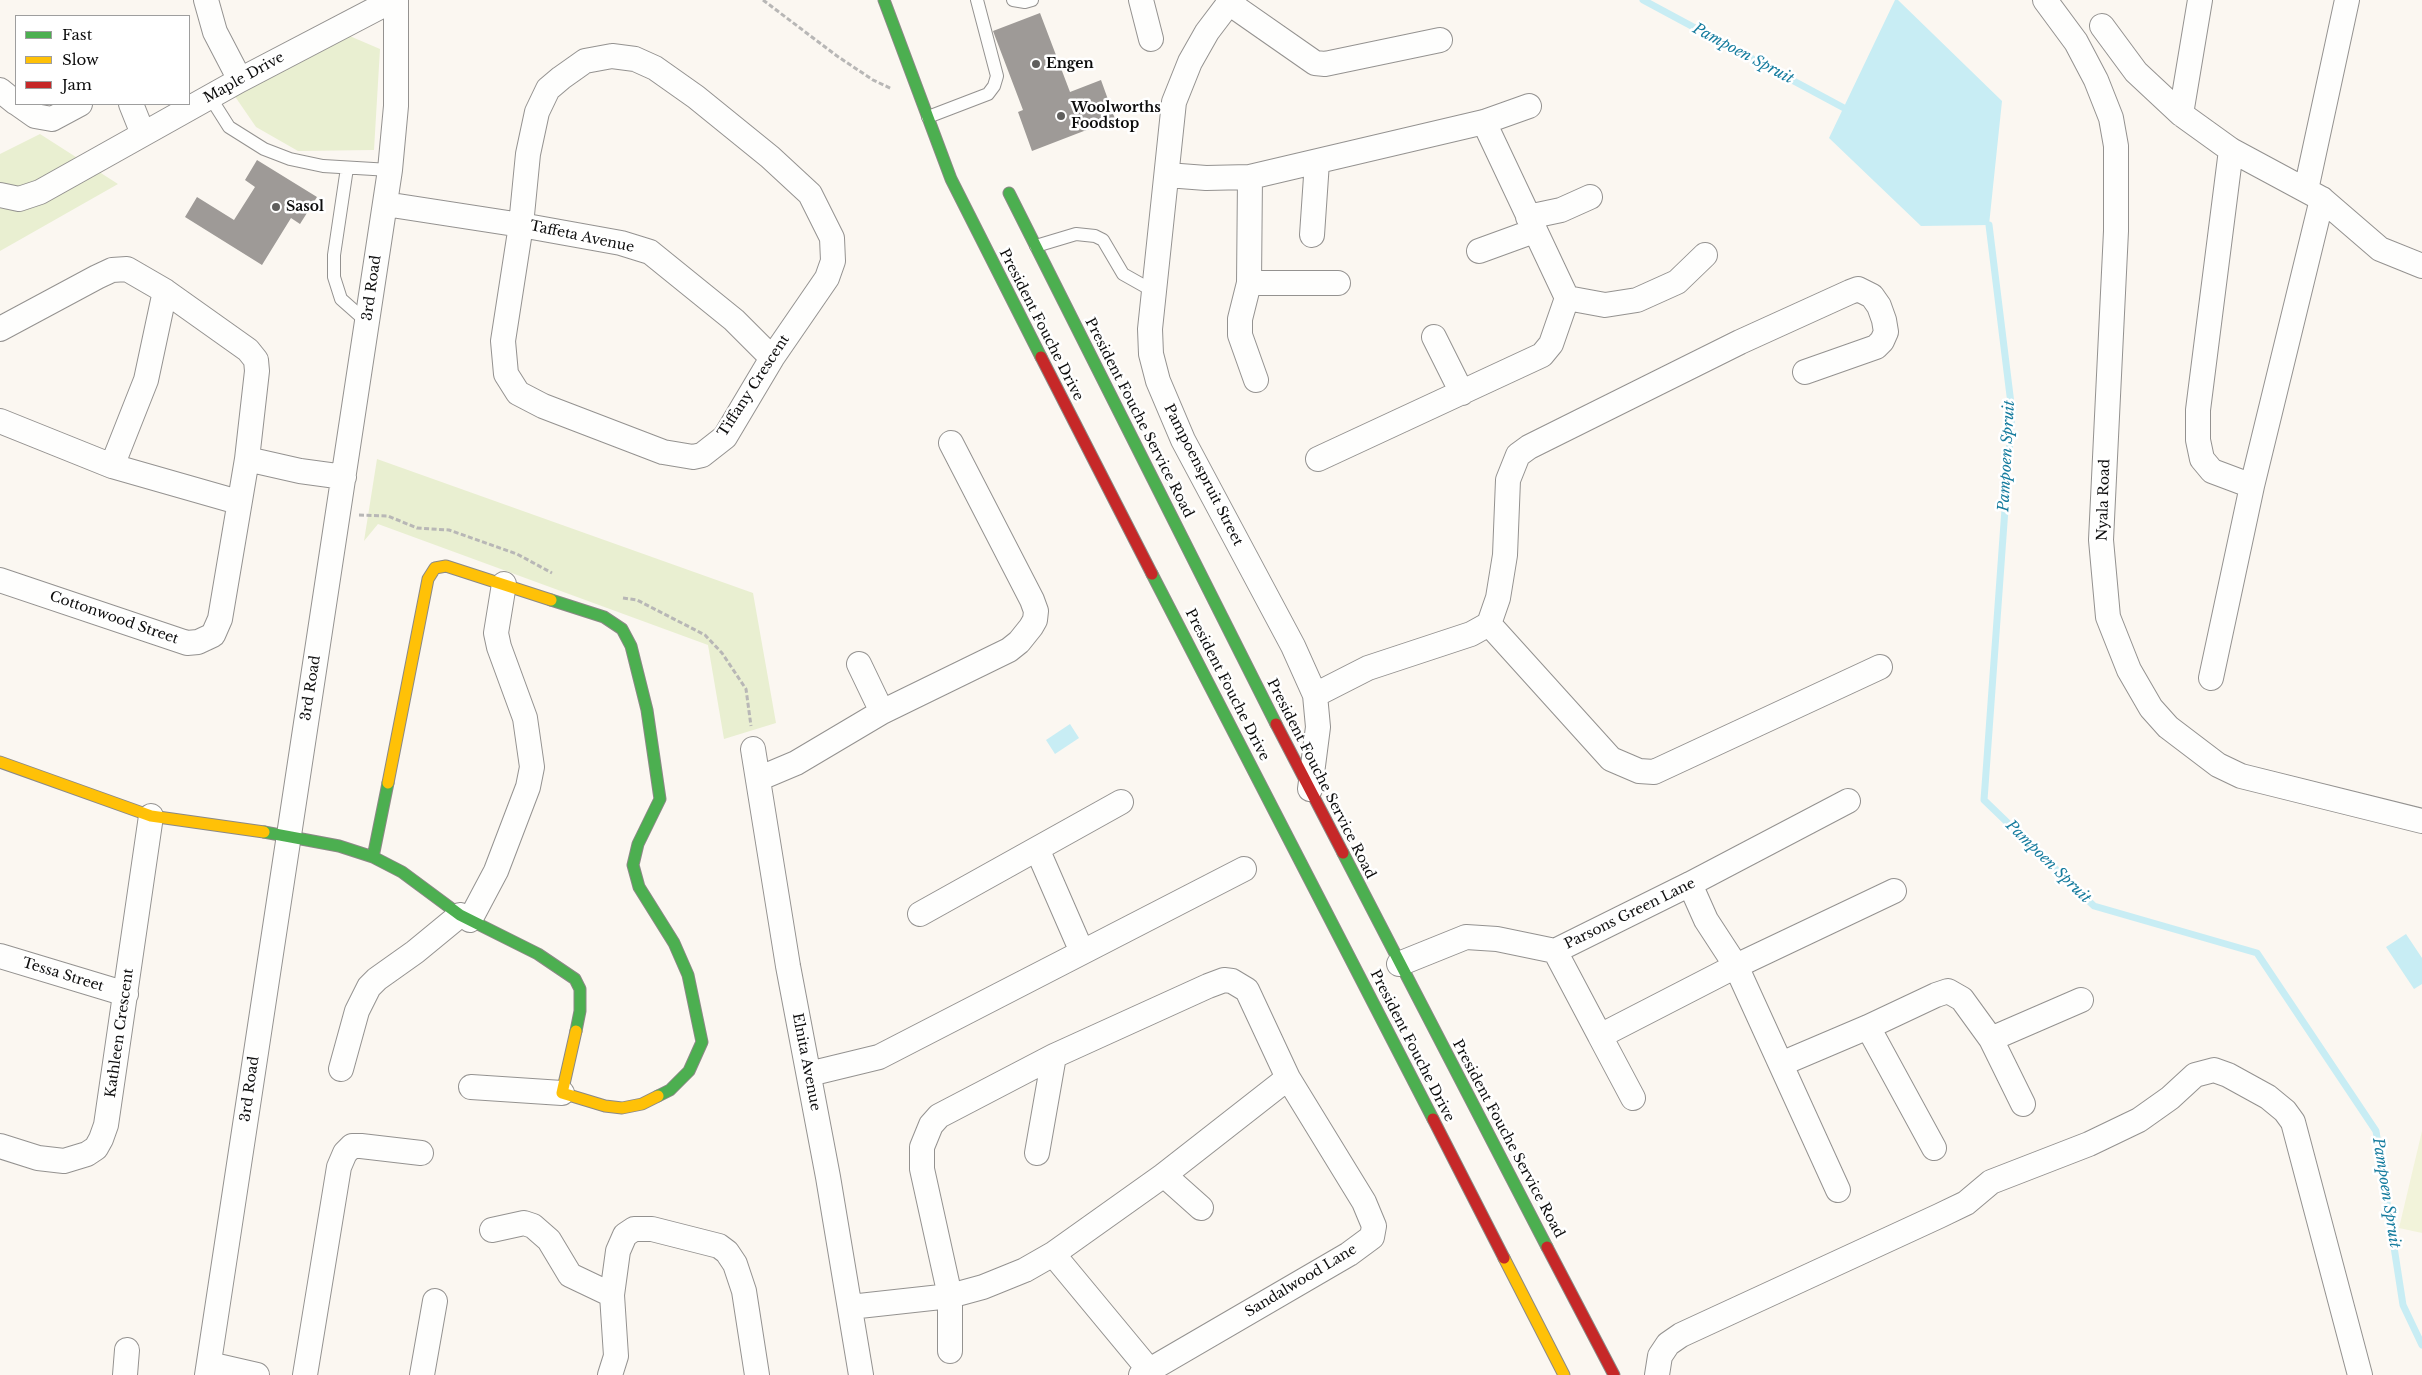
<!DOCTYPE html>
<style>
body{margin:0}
#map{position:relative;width:2422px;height:1375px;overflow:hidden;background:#fbf7f1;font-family:"Libre Baskerville",serif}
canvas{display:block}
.legend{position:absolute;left:15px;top:15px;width:175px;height:90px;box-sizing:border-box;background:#fff;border:1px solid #9e9e9e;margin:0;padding:6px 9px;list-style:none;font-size:15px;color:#0d0d0d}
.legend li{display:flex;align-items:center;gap:10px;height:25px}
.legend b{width:25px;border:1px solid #9e9e9e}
</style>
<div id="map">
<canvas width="2422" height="1375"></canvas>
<ul class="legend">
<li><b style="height:6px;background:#4caf50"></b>Fast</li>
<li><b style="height:6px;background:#ffc107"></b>Slow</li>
<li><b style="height:6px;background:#c62828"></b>Jam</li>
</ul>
</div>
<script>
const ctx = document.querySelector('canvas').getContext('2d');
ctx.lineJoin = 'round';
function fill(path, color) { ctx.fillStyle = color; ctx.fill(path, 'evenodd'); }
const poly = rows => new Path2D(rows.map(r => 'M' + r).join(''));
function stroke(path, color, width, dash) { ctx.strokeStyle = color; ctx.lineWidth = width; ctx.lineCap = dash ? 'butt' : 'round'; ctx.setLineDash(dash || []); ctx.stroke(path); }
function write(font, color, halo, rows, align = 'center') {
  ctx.font = font + ' "Libre Baskerville",serif'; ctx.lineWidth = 5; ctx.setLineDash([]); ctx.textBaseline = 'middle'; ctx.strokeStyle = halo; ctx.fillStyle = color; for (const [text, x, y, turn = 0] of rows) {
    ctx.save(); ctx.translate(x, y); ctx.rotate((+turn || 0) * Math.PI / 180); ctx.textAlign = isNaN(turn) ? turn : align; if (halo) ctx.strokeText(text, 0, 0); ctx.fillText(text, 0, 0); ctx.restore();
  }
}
fill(poly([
 [345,34,380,49,374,150,298,151,256,127,234,95],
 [40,134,118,184,0,251,0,154],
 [377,459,753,593,776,723,724,739,708,645,378,524,364,541]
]), '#e9efd1');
fill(poly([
 [2422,1131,2422,1233,2399,1228]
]), '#f2f3da');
fill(poly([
 [1895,0,1898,0,2002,101,1989,225,1921,226,1829,138],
 [1070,724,1079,738,1055,754,1046,740],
 [2406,934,2422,958,2422,984,2414,989,2386,947]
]), '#c8edf4');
stroke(poly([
 [1643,0,1844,108],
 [1989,225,2012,412,1984,800,2094,906,2257,953,2376,1131,2403,1305,2422,1345]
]), '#c8edf4', 7);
fill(poly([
 [1040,13,1070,92,1101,80,1115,119,1032,151,1018,112,1023,110,993,31],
 [257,160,317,197,300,224,291,218,262,265,185,217,197,197,234,220,255,187,245,180]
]), '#9e9a97');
const lane = poly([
 [1013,0,1025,2,1032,0],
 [210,97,229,127,264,149,290,159,323,166,390,170],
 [928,117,988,94,994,86,997,76,977,0],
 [347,168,334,255,334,277,341,299,367,322],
 [1036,246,1076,234,1095,236,1103,240,1123,274,1155,292]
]);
const street = poly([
 [206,0,215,32,240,80],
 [1141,0,1151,39],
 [2045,0,2076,42,2096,80,2111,118,2116,146,2116,231,2101,540,2108,617,2129,670,2151,708,2168,727,2218,765,2241,776,2422,821],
 [2102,26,2136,72,2181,114,2231,150,2322,199,2380,249,2422,266],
 [612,56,635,59,655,68,696,97,770,157,810,194,832,238,833,261,827,278,772,358,725,437,702,455,693,457,663,452,543,406,518,393,506,374,503,341,521,225,528,154,537,112,548,89,561,78,585,61,612,56],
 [0,90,16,103],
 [18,104,35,116,52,119,80,104],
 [131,104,143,134],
 [2181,114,2200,0],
 [2231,150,2198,410,2198,440,2202,459,2212,471,2252,486],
 [1167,175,1206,178,1250,177,1484,122,1529,106],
 [1250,177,1249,283,1240,319,1240,335,1256,380],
 [2306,190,2347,0],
 [0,195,19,199,40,192,240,80,393,0],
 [385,204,521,225,621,243,650,252,734,320,772,358],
 [1528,217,1561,210,1590,197],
 [1312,235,1317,162],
 [1479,251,1534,231],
 [1249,283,1338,283],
 [165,291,146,380,112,466,238,502],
 [1567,298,1605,305,1637,300,1677,282,1705,255],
 [0,329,97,277,112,270,127,269,165,291,248,350,256,360,257,371,247,459,220,619,213,635,198,642,187,643,0,580],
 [1434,337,1462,393],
 [0,421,112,466],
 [247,459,300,471,344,477],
 [1318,459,1542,355,1551,344,1567,298,1484,122],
 [1489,624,1611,759,1639,771,1654,772,1880,667],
 [859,664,882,712],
 [2211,678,2252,486,2322,199],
 [1315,695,1368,668,1471,634,1489,624,1498,598,1505,555,1508,480,1518,455,1529,447,1740,342,1850,292,1858,289,1872,296,1879,306,1884,320,1886,332,1882,341,1876,347,1805,372],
 [753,749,788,966,828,1177,861,1375],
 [758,779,796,763,882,712,1009,650,1019,642,1031,627,1035,620,1036,611,1032,600,951,443],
 [1310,789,1318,727,1315,695,1293,646,1183,440,1158,381,1151,354,1150,329,1174,102,1190,62,1207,32,1229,3,1315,63,1325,64,1440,40],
 [1038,851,1082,952],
 [1690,884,1706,920,1736,966,1838,1190],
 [920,914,1121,802],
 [470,920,496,871,528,787,532,767,525,718,499,647,496,633,504,584],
 [1555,951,1600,1036,1736,966,1894,891],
 [0,956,126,994],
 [1399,964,1466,937,1497,939,1555,951,1690,884,1848,801],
 [1868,1027,1934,1148],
 [1600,1036,1633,1098],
 [1991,1039,2081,1000],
 [1781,1064,1868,1027,1936,995,1948,991,1962,999,1991,1039,2023,1104],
 [341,1069,357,1011,369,987,377,979,415,952,460,915],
 [809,1074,879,1057,1244,869],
 [471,1087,562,1093],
 [0,1146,38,1158,64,1161,87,1154,96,1148,101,1139,106,1125,151,816],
 [1037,1153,1054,1056],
 [1164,1175,1201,1208],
 [492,1230,524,1223,533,1226,549,1240,570,1275,612,1295],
 [1053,1254,1164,1175,1288,1078],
 [850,1307,950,1296,922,1169,922,1147,931,1125,939,1116,1054,1056,1208,986,1224,980,1232,981,1247,990,1288,1078,1364,1202,1374,1226,1372,1237,1349,1254,1141,1375],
 [950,1351,950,1296,983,1287,1025,1270,1053,1254,1150,1371],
 [209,1364,257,1375],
 [125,1375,127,1350],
 [207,1375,390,170,396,106,396,0],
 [305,1375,339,1167,345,1153,352,1146,361,1146,421,1153],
 [422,1375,435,1301],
 [610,1375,616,1356,612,1295,618,1251,625,1235,634,1229,652,1229,719,1246,727,1252,735,1264,744,1291,757,1375],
 [1657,1375,1660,1356,1668,1344,1681,1335,1939,1216,1966,1203,1991,1182,2089,1144,2139,1120,2170,1098,2195,1075,2214,1070,2228,1075,2268,1097,2285,1111,2293,1122,2360,1375]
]);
const fast = poly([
 [884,0,951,179,1041,357],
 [1009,193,1276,724],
 [1152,574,1433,1119],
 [551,600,604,617,622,629,631,646,647,710,660,799,638,844,633,865,639,887,674,943,688,975,702,1042,689,1071,670,1090,658,1096],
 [264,832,339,846,373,857,402,872,460,915,538,954,575,979,580,989,580,1011,576,1031],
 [1343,853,1547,1247],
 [373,857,388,783]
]);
const slow = poly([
 [0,762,151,816,264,832],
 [388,783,428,579,435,568,446,566,551,600],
 [576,1031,562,1093,605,1106,622,1108,642,1104,658,1096],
 [1504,1258,1564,1375]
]);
const jam = poly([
 [1041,357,1152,574],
 [1276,724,1343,853],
 [1433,1119,1504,1258],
 [1547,1247,1614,1375]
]);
stroke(lane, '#949290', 14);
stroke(street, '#949290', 26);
stroke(fast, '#8b8986', 13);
stroke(slow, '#8b8986', 13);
stroke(jam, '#8b8986', 13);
stroke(poly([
 [763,0,837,56,873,80,892,89],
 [359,515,388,516,417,528,449,530,517,554,552,573],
 [623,598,637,600,705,635,722,653,746,689,751,726]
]), '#b8b7b6', 3, [5, 2.5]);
stroke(lane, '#fefefd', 12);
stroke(street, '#fefefd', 24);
stroke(fast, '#4caf50', 11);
stroke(slow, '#ffc107', 11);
stroke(jam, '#c62828', 11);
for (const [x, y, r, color] of [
 [1036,64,5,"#605f5d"],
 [1061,116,5,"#605f5d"],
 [276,207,5,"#605f5d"]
]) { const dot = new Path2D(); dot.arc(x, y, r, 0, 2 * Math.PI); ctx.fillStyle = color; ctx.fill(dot); stroke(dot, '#fff', 2); }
write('bold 14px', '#0d0d0d', '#fff', [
 ["Engen",1046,64],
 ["Woolworths",1071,108],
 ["Foodstop",1071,124],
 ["Sasol",286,207]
], 'left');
write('14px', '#0d0d0d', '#fff', [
 ["Maple Drive",244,78,-29],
 ["Taffeta Avenue",582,237,12],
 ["3rd Road",372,288,-82],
 ["President Fouche Drive",1041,325,63],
 ["Tiffany Crescent",754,386,-57],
 ["President Fouche Service Road",1139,418,63],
 ["Pampoenspruit Street",1203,475,63],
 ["Nyala Road",2104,500,-88],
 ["Cottonwood Street",114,618,19],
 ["President Fouche Drive",1227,685,63],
 ["3rd Road",311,688,-81],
 ["President Fouche Service Road",1321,779,63],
 ["Parsons Green Lane",1630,914,-26],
 ["Tessa Street",63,975,17],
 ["Kathleen Crescent",120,1033,-82],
 ["President Fouche Drive",1412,1046,63],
 ["Elnita Avenue",806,1062,79],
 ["3rd Road",250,1089,-82],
 ["President Fouche Service Road",1508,1139,62],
 ["Sandalwood Lane",1301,1281,-31]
]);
write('italic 15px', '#167c9e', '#fff', [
 ["Pampoen Spruit",1743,54,28],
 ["Pampoen Spruit",2007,456,-87],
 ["Pampoen Spruit",2048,862,44],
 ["Pampoen Spruit",2386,1193,81]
]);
</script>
